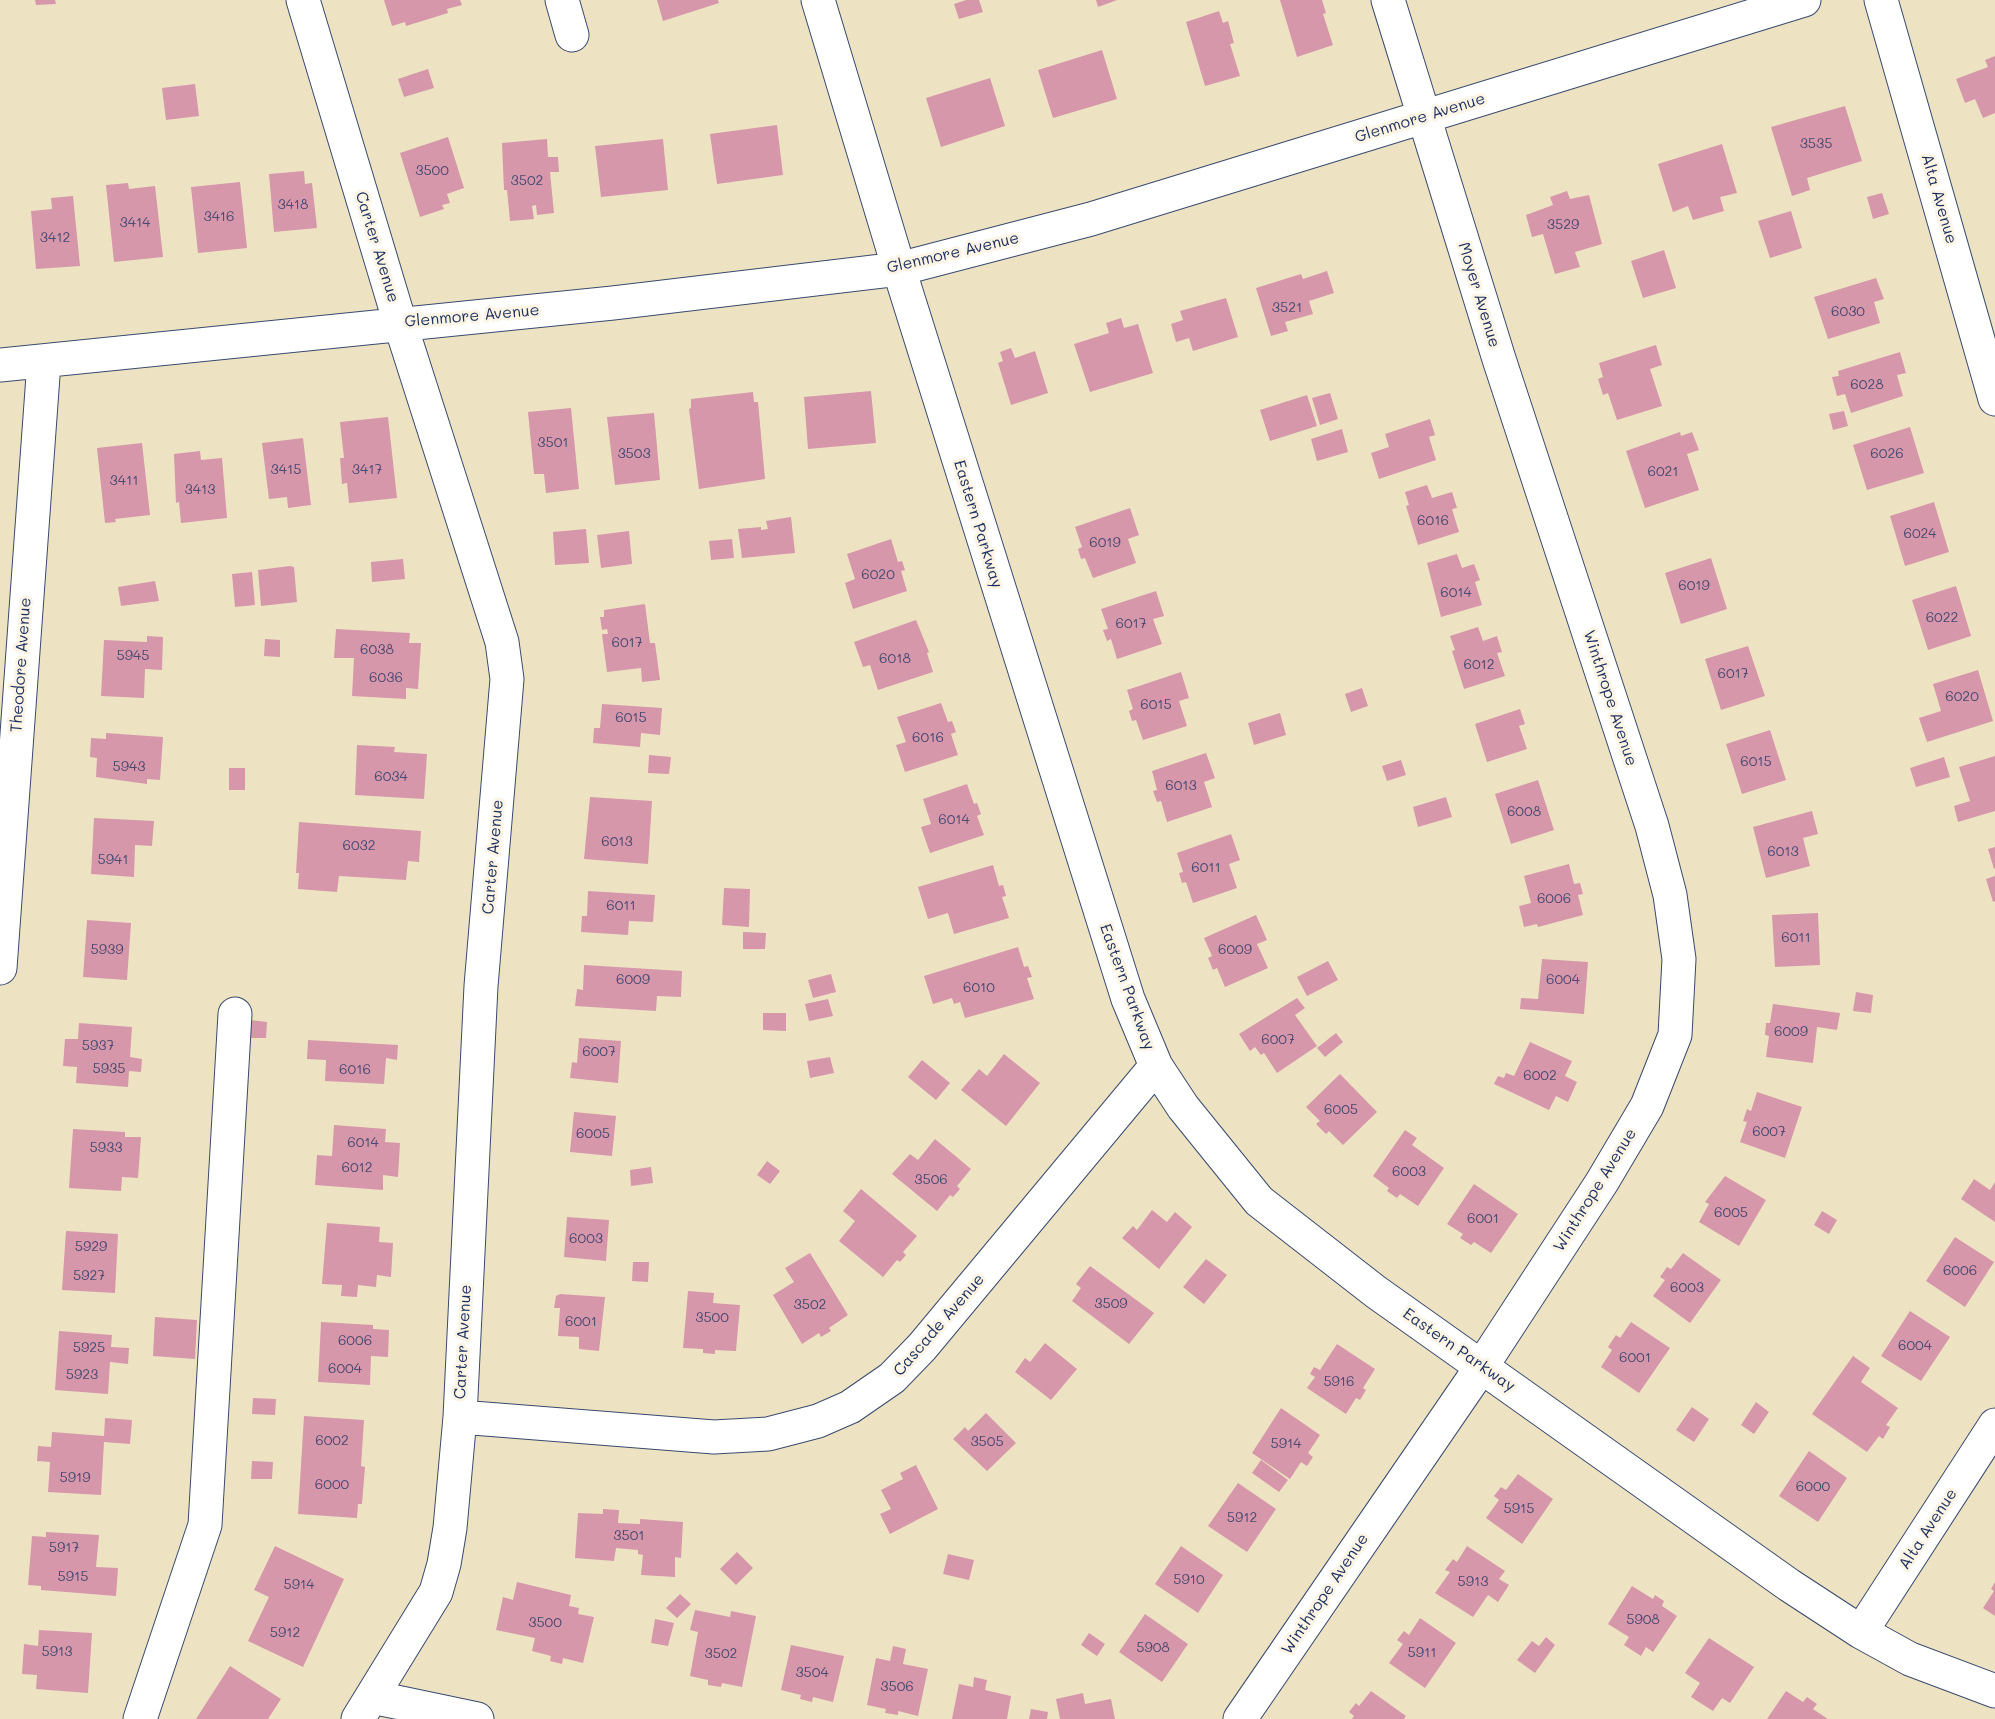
<!DOCTYPE html>
<style>
body{margin:0}
canvas{display:block;background:#ede3c3}
</style>
<canvas width="1995" height="1719"></canvas>
<script>
const ctx = document.querySelector('canvas').getContext('2d');
ctx.lineJoin = 'round';
function fill(path, color) { ctx.fillStyle = color; ctx.fill(path, 'evenodd'); }
const poly = rows => new Path2D(rows.map(r => 'M' + r).join(''));
function stroke(path, color, width, dash) { ctx.strokeStyle = color; ctx.lineWidth = width; ctx.lineCap = dash ? 'butt' : 'round'; ctx.setLineDash(dash || []); ctx.stroke(path); }
function write(font, color, halo, rows, align = 'center') {
  ctx.font = font + ' Mali,sans-serif'; ctx.lineWidth = 6; ctx.setLineDash([]); ctx.textBaseline = 'middle'; ctx.strokeStyle = halo; ctx.fillStyle = color; for (const [text, x, y, turn = 0] of rows) {
    ctx.save(); ctx.translate(x, y); ctx.rotate((+turn || 0) * Math.PI / 180); ctx.textAlign = isNaN(turn) ? turn : align; if (halo) ctx.strokeText(text, 0, 0); ctx.fillText(text, 0, 0); ctx.restore();
  }
}
fill(poly([
 [35,0,55,0,56,4,36,5],
 [384,0,460,0,462,5,447,9,448,13,406,26,405,22,392,26],
 [657,0,718,0,719,3,663,21],
 [966,0,979,0,983,12,959,19,954,4],
 [1096,0,1117,0,1098,7],
 [1280,0,1322,0,1326,13,1323,14,1333,45,1297,57],
 [1219,11,1223,23,1228,21,1234,43,1230,44,1240,76,1205,86,1186,22],
 [1102,50,1117,99,1053,118,1038,70],
 [1995,56,1995,113,1983,118,1975,99,1965,103,1956,79,1988,67,1985,60],
 [428,69,434,88,404,97,398,79],
 [990,78,1005,126,941,147,926,98],
 [195,84,199,116,166,120,162,88],
 [1845,106,1862,161,1807,178,1810,190,1792,196,1771,127],
 [777,125,783,175,717,184,710,134],
 [448,137,464,188,447,194,450,203,442,205,444,209,420,217,400,153],
 [547,139,548,157,558,157,559,172,550,172,554,213,537,215,536,205,532,206,534,219,510,221,507,190,504,190,502,143],
 [663,139,668,190,601,197,595,146],
 [1722,144,1737,193,1720,197,1724,211,1693,220,1688,206,1673,212,1658,164],
 [304,171,305,184,312,183,317,228,274,232,269,174],
 [240,182,247,248,198,253,191,187],
 [128,183,129,189,155,186,163,257,114,262,106,185],
 [1567,191,1570,199,1589,195,1602,244,1575,252,1580,267,1555,274,1543,234,1532,237,1526,215,1553,205,1550,197],
 [1882,193,1889,214,1873,219,1867,197],
 [73,196,80,266,36,269,31,211,52,209,51,198],
 [1791,211,1802,248,1770,258,1758,221],
 [1664,250,1676,288,1643,298,1631,261],
 [1327,271,1334,293,1309,301,1313,314,1285,322,1288,331,1271,336,1256,288,1301,274,1303,279],
 [1876,278,1884,299,1874,302,1880,323,1828,339,1814,297],
 [1226,298,1238,337,1193,351,1189,338,1176,342,1171,324,1183,320,1180,311],
 [1121,318,1124,328,1138,324,1153,373,1090,392,1074,344,1109,333,1106,323],
 [1656,345,1662,365,1650,369,1662,406,1617,420,1608,393,1603,395,1598,379,1603,377,1599,363],
 [1011,348,1015,358,1035,351,1048,393,1011,405,998,363,1003,361,1000,352],
 [1900,352,1906,373,1897,375,1903,396,1851,413,1845,394,1837,396,1832,377,1839,376,1838,371],
 [871,391,876,443,808,449,804,397],
 [753,392,754,402,758,402,765,479,699,489,689,409,691,408,691,399],
 [1330,393,1338,419,1320,425,1312,398],
 [1307,395,1317,426,1270,441,1260,410],
 [571,408,579,489,546,493,544,474,534,474,528,412],
 [1844,411,1848,426,1833,430,1829,414],
 [654,413,660,480,615,485,607,417],
 [388,417,397,498,349,503,347,483,342,484,340,458,344,458,340,422],
 [1430,419,1435,435,1429,437,1436,460,1379,479,1371,453,1389,447,1385,434],
 [1910,427,1924,473,1867,490,1853,445],
 [1342,429,1348,452,1317,461,1311,439],
 [1680,432,1681,436,1692,432,1699,450,1687,454,1699,490,1645,508,1626,451],
 [303,438,311,505,288,508,287,497,269,499,262,443],
 [142,443,150,515,115,519,116,522,105,523,97,448],
 [200,451,201,460,222,458,227,518,181,523,179,502,176,503,174,454],
 [1427,485,1432,498,1452,492,1457,508,1452,509,1459,532,1418,545,1406,506,1409,505,1405,492],
 [1934,502,1949,552,1905,566,1890,516],
 [1130,508,1139,535,1128,539,1136,563,1093,578,1085,558,1081,559,1078,549,1082,547,1075,527],
 [791,517,795,553,742,558,738,529,761,527,761,530,768,529,766,521],
 [586,529,589,563,555,565,553,532],
 [629,531,632,564,601,568,597,535],
 [732,539,734,558,711,560,709,541],
 [891,539,898,562,902,561,905,570,901,571,907,591,853,609,845,583,855,579,847,554],
 [1457,554,1462,568,1474,564,1480,580,1475,582,1482,605,1441,617,1427,563],
 [1711,558,1727,609,1681,624,1665,573],
 [403,559,405,579,372,582,371,562],
 [290,566,294,567,297,602,261,606,258,570],
 [252,572,255,605,235,607,232,574],
 [155,581,159,601,121,606,118,587],
 [1956,586,1971,636,1928,650,1912,600],
 [1156,591,1164,616,1153,619,1162,644,1117,659,1111,639,1107,641,1103,630,1108,629,1101,609],
 [645,604,650,643,655,643,660,680,642,682,641,668,607,672,602,634,608,634,607,629,602,630,600,617,604,617,604,610],
 [916,620,929,652,927,653,933,672,878,690,870,665,863,667,854,642],
 [1478,627,1483,641,1497,636,1502,652,1497,653,1505,676,1464,689,1452,651,1455,650,1450,636],
 [336,629,410,633,409,643,421,643,418,689,406,688,406,699,352,696,354,658,334,658],
 [147,636,163,637,162,670,145,669,144,698,101,696,104,640,147,642],
 [265,639,280,640,280,657,264,656],
 [1748,646,1765,696,1721,710,1705,659],
 [1978,670,1993,721,1927,742,1919,718,1941,711,1933,684],
 [1181,672,1189,698,1179,701,1187,726,1143,740,1136,720,1132,721,1129,711,1133,709,1127,690],
 [1362,688,1368,706,1351,712,1345,694],
 [941,703,948,722,952,721,956,732,951,734,958,755,905,772,896,745,906,742,897,717],
 [602,704,662,708,660,735,641,733,640,747,593,743,594,728,600,728],
 [1520,709,1525,724,1519,726,1527,749,1487,762,1475,724],
 [1280,713,1286,735,1254,745,1248,723],
 [1770,730,1786,780,1742,794,1726,744],
 [106,733,163,737,160,780,147,779,147,784,96,777,97,758,90,757,91,738,106,739],
 [357,745,395,747,394,752,427,754,424,799,355,795],
 [1206,753,1215,778,1204,782,1212,807,1167,822,1161,801,1157,802,1153,791,1157,790,1152,771],
 [649,755,671,757,669,774,648,773],
 [1995,756,1995,811,1958,822,1954,806,1970,801,1959,767],
 [1944,757,1950,777,1916,787,1910,768],
 [1401,760,1406,775,1387,781,1382,766],
 [229,768,245,768,245,790,229,790],
 [1538,780,1554,830,1511,844,1495,794],
 [967,784,974,804,977,803,981,814,977,816,984,835,930,853,921,827,931,824,923,799],
 [590,797,652,801,648,864,584,859],
 [1446,797,1452,817,1418,827,1413,807],
 [1812,811,1818,834,1803,838,1810,866,1766,878,1753,827],
 [94,818,154,821,152,846,135,845,134,877,91,874],
 [299,822,421,831,419,862,408,861,406,880,339,876,337,892,298,889,299,873,296,873],
 [1231,834,1240,860,1229,864,1237,888,1193,903,1186,882,1182,883,1179,873,1183,872,1177,853],
 [1995,847,1995,868,1994,869,1988,849],
 [1569,864,1574,884,1580,883,1583,894,1578,895,1583,915,1538,927,1537,924,1524,927,1519,906,1531,903,1524,876],
 [993,865,999,886,1003,885,1006,896,1002,897,1009,918,954,934,948,913,928,919,918,887],
 [1995,876,1995,901,1993,902,1986,879],
 [724,888,750,889,749,927,722,925],
 [588,891,655,895,653,922,629,921,628,935,581,932,582,916,587,916],
 [1818,913,1820,965,1775,967,1772,915],
 [1256,915,1267,940,1257,944,1268,968,1225,987,1217,968,1213,970,1208,958,1212,956,1204,938],
 [87,920,131,923,127,980,83,977],
 [743,932,766,933,765,949,743,949],
 [1018,947,1024,967,1028,966,1032,977,1027,978,1034,999,965,1018,960,1002,954,1004,952,998,933,1004,924,976],
 [1542,959,1588,962,1584,1014,1520,1009,1521,998,1538,999],
 [1328,961,1338,980,1307,996,1297,977],
 [584,965,682,971,681,997,657,996,656,1011,575,1006,577,989,583,990],
 [831,974,836,992,813,998,808,980],
 [1856,992,1873,995,1871,1013,1853,1011],
 [1297,998,1305,1008,1295,1015,1317,1046,1277,1073,1264,1053,1261,1055,1255,1047,1250,1051,1239,1034],
 [828,999,833,1016,809,1021,805,1004],
 [1773,1004,1840,1013,1837,1030,1817,1027,1813,1063,1766,1057,1769,1036,1765,1035,1766,1023,1770,1023],
 [763,1013,786,1013,786,1031,763,1030],
 [250,1020,267,1022,266,1038,249,1038],
 [79,1023,132,1027,130,1057,142,1059,141,1072,129,1071,128,1087,76,1083,77,1067,63,1066,65,1039,78,1039],
 [1336,1033,1343,1042,1325,1057,1317,1048],
 [579,1038,621,1041,618,1083,570,1078,572,1062,577,1063],
 [308,1040,398,1045,397,1060,386,1058,384,1084,325,1081,326,1060,307,1059],
 [1530,1042,1572,1061,1565,1076,1577,1082,1568,1102,1556,1096,1549,1110,1494,1084,1498,1076,1504,1078,1506,1073,1514,1076],
 [1004,1054,1040,1083,1006,1126,961,1090,979,1069,987,1076],
 [830,1057,834,1073,810,1078,807,1061],
 [922,1060,950,1083,936,1100,908,1077],
 [1340,1074,1377,1112,1343,1145,1329,1131,1326,1134,1316,1124,1320,1121,1306,1107],
 [1757,1092,1802,1107,1785,1158,1740,1142,1747,1122,1743,1121,1747,1109,1751,1111],
 [574,1112,616,1116,612,1156,570,1152],
 [334,1125,386,1129,385,1142,400,1143,398,1177,383,1175,383,1190,315,1185,317,1155,332,1156],
 [73,1129,125,1132,125,1137,141,1137,138,1178,122,1177,121,1191,69,1188],
 [1405,1130,1417,1138,1412,1145,1444,1168,1418,1206,1400,1194,1397,1198,1387,1191,1389,1188,1373,1176],
 [935,1139,971,1169,957,1186,960,1189,953,1197,950,1195,937,1211,892,1174,910,1154,918,1160],
 [767,1161,780,1171,770,1184,757,1175],
 [651,1167,653,1183,631,1186,630,1170],
 [1725,1176,1766,1200,1739,1246,1699,1222,1709,1204,1705,1202],
 [1974,1179,1990,1190,1995,1182,1995,1222,1961,1199],
 [1474,1184,1518,1214,1491,1253,1474,1242,1471,1245,1460,1238,1463,1234,1447,1224],
 [861,1189,917,1236,903,1252,906,1255,900,1262,897,1260,883,1277,839,1241,855,1221,843,1211],
 [1152,1210,1167,1222,1175,1212,1192,1227,1159,1269,1122,1238,1133,1226,1137,1230],
 [1822,1211,1837,1220,1829,1234,1814,1225],
 [567,1217,609,1220,606,1261,564,1257],
 [327,1223,380,1227,379,1242,393,1243,391,1277,377,1275,376,1287,358,1285,357,1297,341,1296,342,1285,322,1284],
 [66,1231,118,1234,115,1293,62,1290],
 [1955,1237,1994,1262,1965,1307,1926,1281],
 [810,1253,848,1315,829,1328,831,1331,821,1337,819,1333,802,1344,773,1295,794,1282,785,1268],
 [1683,1253,1721,1280,1690,1323,1653,1296,1665,1280,1660,1277,1667,1267,1671,1269],
 [1206,1259,1227,1275,1204,1304,1183,1287],
 [633,1262,649,1262,648,1282,632,1281],
 [1090,1266,1154,1313,1129,1344,1072,1301,1081,1288,1076,1284],
 [688,1291,714,1293,713,1303,740,1305,736,1351,715,1350,715,1354,703,1353,703,1349,683,1348],
 [560,1294,605,1297,599,1351,579,1349,579,1337,558,1336,560,1308,554,1308,556,1296],
 [1910,1311,1950,1337,1921,1381,1881,1356],
 [155,1317,197,1320,195,1359,153,1356],
 [321,1322,373,1325,373,1329,389,1330,388,1357,371,1356,370,1385,318,1382],
 [1631,1322,1670,1348,1639,1393,1601,1367,1612,1350,1608,1347,1616,1335,1620,1338],
 [59,1331,112,1335,111,1347,129,1348,128,1364,110,1362,108,1394,55,1390],
 [1045,1343,1077,1369,1051,1400,1015,1372,1025,1358,1030,1362],
 [1337,1344,1375,1369,1363,1388,1366,1390,1360,1400,1356,1398,1346,1414,1307,1388,1315,1377,1310,1374,1314,1367,1320,1370],
 [1853,1356,1870,1368,1861,1382,1898,1408,1886,1425,1890,1427,1883,1439,1879,1436,1867,1452,1812,1414],
 [253,1398,276,1399,275,1415,252,1414],
 [1756,1402,1769,1412,1754,1434,1741,1425],
 [1692,1407,1709,1419,1694,1442,1676,1430],
 [1281,1408,1320,1435,1308,1453,1313,1457,1307,1466,1301,1462,1290,1479,1252,1453],
 [986,1413,1016,1443,987,1471,953,1439,965,1427,968,1431],
 [304,1416,364,1420,361,1466,365,1467,362,1504,358,1504,357,1518,298,1514],
 [105,1418,132,1420,130,1444,104,1442,101,1495,48,1492,50,1462,37,1461,38,1446,51,1447,52,1432,104,1436],
 [1809,1451,1847,1478,1818,1522,1779,1496],
 [1261,1460,1288,1480,1279,1492,1252,1473],
 [252,1461,273,1462,272,1479,251,1479],
 [916,1465,938,1509,890,1534,880,1514,891,1509,881,1490,903,1479,900,1473],
 [1518,1474,1553,1499,1522,1544,1486,1518,1499,1500,1494,1496,1501,1487,1506,1490],
 [1238,1483,1276,1509,1247,1552,1208,1526],
 [603,1509,619,1510,618,1523,640,1524,640,1519,683,1522,681,1558,675,1557,675,1577,641,1575,643,1555,638,1554,638,1550,616,1548,614,1561,575,1558,578,1513,603,1514],
 [46,1532,99,1535,96,1567,118,1568,116,1596,41,1590,41,1586,28,1585,32,1536,46,1537],
 [275,1546,344,1579,303,1667,248,1641,269,1597,254,1590],
 [1181,1546,1223,1575,1198,1613,1155,1584],
 [1467,1546,1505,1571,1499,1579,1509,1585,1498,1602,1488,1595,1473,1617,1435,1593,1450,1572,1445,1570,1453,1559,1457,1562],
 [737,1552,753,1568,736,1585,720,1569],
 [948,1554,974,1560,969,1580,943,1574],
 [517,1582,571,1595,569,1606,579,1608,578,1614,594,1617,583,1663,563,1658,562,1664,550,1661,551,1656,532,1651,535,1638,496,1630,503,1597,513,1600],
 [1995,1582,1995,1616,1983,1608,1994,1591,1991,1589],
 [1632,1586,1653,1599,1655,1595,1664,1601,1662,1606,1677,1616,1653,1652,1646,1647,1641,1656,1624,1645,1629,1637,1608,1624],
 [680,1594,691,1604,677,1618,666,1608],
 [695,1610,730,1617,731,1611,756,1616,742,1687,722,1683,721,1687,708,1685,708,1680,690,1676,698,1632,690,1630],
 [1145,1614,1188,1644,1162,1682,1119,1652],
 [1420,1618,1456,1643,1425,1688,1389,1663,1403,1644,1397,1640,1404,1631,1409,1635],
 [655,1619,674,1623,668,1646,651,1643],
 [39,1630,92,1633,88,1693,36,1689,37,1675,22,1674,24,1644,38,1646],
 [1089,1633,1105,1644,1097,1656,1081,1645],
 [1546,1637,1555,1645,1535,1673,1517,1660,1532,1641,1539,1646],
 [1709,1638,1754,1667,1730,1703,1722,1698,1713,1711,1691,1697,1700,1683,1685,1673],
 [791,1645,844,1656,833,1702,813,1697,812,1702,800,1699,801,1695,781,1690],
 [893,1646,906,1649,903,1664,928,1669,918,1716,898,1711,898,1715,885,1713,886,1709,867,1705,876,1658,890,1661],
 [230,1666,281,1699,268,1719,196,1719],
 [974,1677,987,1680,985,1690,1011,1696,1007,1719,952,1719,959,1684,973,1687],
 [1371,1691,1406,1716,1404,1719,1352,1719,1354,1716,1349,1712,1356,1703,1359,1706],
 [1786,1691,1803,1702,1807,1697,1817,1704,1813,1709,1828,1719,1767,1719],
 [1083,1693,1085,1704,1111,1699,1115,1719,1060,1719,1056,1699],
 [1031,1709,1048,1712,1047,1719,1029,1719]
]), '#d697ab');
const minor = poly([
 [303,0,400,323,502,642,507,679,481,986,460,1417,450,1528,444,1564,436,1592,358,1719],
 [562,0,572,35],
 [818,0,899,269,1128,999,1156,1066,1183,1107,1259,1201,1376,1292,1789,1585,1861,1632,1910,1659,1995,1691],
 [1881,0,1995,399],
 [0,365,613,303,899,269,1091,219,1804,0],
 [0,968,44,362],
 [460,1417,714,1437,768,1434,818,1421,850,1407,892,1378,922,1347,1156,1066],
 [1861,1632,1995,1425],
 [372,1697,477,1719],
 [140,1719,205,1525,235,1014],
 [1240,1719,1482,1366,1602,1182,1647,1106,1675,1035,1679,959,1670,895,1652,826,1499,359,1388,0]
]);
stroke(minor, '#3a4a6d', 35);
stroke(minor, '#fff', 33);
write('14px', '#4a4971', null, [
 ["3535",1816,144],
 ["3500",432,171],
 ["3502",527,181],
 ["3418",293,205],
 ["3416",219,217],
 ["3414",135,223],
 ["3529",1563,225],
 ["3412",55,238],
 ["3521",1287,308],
 ["6030",1848,312],
 ["6028",1867,385],
 ["3501",553,443],
 ["3503",634,454],
 ["6026",1887,454],
 ["3415",286,470],
 ["3417",367,470],
 ["6021",1663,472],
 ["3411",124,481],
 ["3413",200,490],
 ["6016",1433,521],
 ["6024",1920,534],
 ["6019",1105,543],
 ["6020",878,575],
 ["6019",1694,586],
 ["6014",1456,593],
 ["6022",1942,618],
 ["6017",1131,624],
 ["6017",627,643],
 ["6038",377,650],
 ["5945",133,656],
 ["6018",895,659],
 ["6012",1479,665],
 ["6017",1733,674],
 ["6036",386,678],
 ["6020",1962,697],
 ["6015",1156,705],
 ["6015",631,718],
 ["6016",928,738],
 ["6015",1756,762],
 ["5943",129,767],
 ["6034",391,777],
 ["6013",1181,786],
 ["6008",1524,812],
 ["6014",954,820],
 ["6013",617,842],
 ["6032",359,846],
 ["6013",1783,852],
 ["5941",113,860],
 ["6011",1206,868],
 ["6006",1554,899],
 ["6011",621,906],
 ["6011",1796,938],
 ["5939",107,950],
 ["6009",1235,950],
 ["6009",633,980],
 ["6004",1563,980],
 ["6010",979,988],
 ["6009",1791,1032],
 ["6007",1278,1040],
 ["5937",98,1046],
 ["6007",599,1052],
 ["5935",109,1069],
 ["6016",355,1070],
 ["6002",1540,1076],
 ["6005",1341,1110],
 ["6007",1769,1132],
 ["6005",593,1134],
 ["6014",363,1143],
 ["5933",106,1148],
 ["6012",357,1168],
 ["6003",1409,1172],
 ["3506",931,1180],
 ["6005",1731,1213],
 ["6001",1483,1219],
 ["6003",586,1239],
 ["5929",91,1247],
 ["6006",1960,1271],
 ["5927",89,1276],
 ["6003",1687,1288],
 ["3509",1111,1304],
 ["3502",810,1305],
 ["3500",712,1318],
 ["6001",581,1322],
 ["6006",355,1341],
 ["6004",1915,1346],
 ["5925",89,1348],
 ["6001",1635,1358],
 ["6004",345,1369],
 ["5923",82,1375],
 ["5916",1339,1382],
 ["6002",332,1441],
 ["3505",987,1442],
 ["5914",1286,1444],
 ["5919",75,1478],
 ["6000",332,1485],
 ["6000",1813,1487],
 ["5915",1519,1509],
 ["5912",1242,1518],
 ["3501",629,1536],
 ["5917",64,1548],
 ["5915",73,1577],
 ["5910",1189,1580],
 ["5913",1473,1582],
 ["5914",299,1585],
 ["5908",1643,1620],
 ["3500",545,1623],
 ["5912",285,1633],
 ["5908",1153,1648],
 ["5913",57,1652],
 ["5911",1422,1653],
 ["3502",721,1654],
 ["3504",812,1673],
 ["3506",897,1687]
]);
write('16px', '#1b2f5e', '#fcf5e5', [
 ["Glenmore Avenue",1420,118,-17],
 ["Alta Avenue",1939,199,74],
 ["Carter Avenue",377,247,73],
 ["Glenmore Avenue",953,253,-13],
 ["Moyer Avenue",1479,295,73],
 ["Glenmore Avenue",472,316,-5],
 ["Eastern Parkway",978,524,73],
 ["Theodore Avenue",21,665,-86],
 ["Winthrope Avenue",1610,698,72],
 ["Carter Avenue",493,857,-85],
 ["Eastern Parkway",1127,987,70],
 ["Winthrope Avenue",1595,1190,-58],
 ["Cascade Avenue",939,1325,-49],
 ["Carter Avenue",463,1342,-87],
 ["Eastern Parkway",1459,1350,35],
 ["Alta Avenue",1928,1529,-57],
 ["Winthrope Avenue",1325,1594,-56]
]);
</script>
